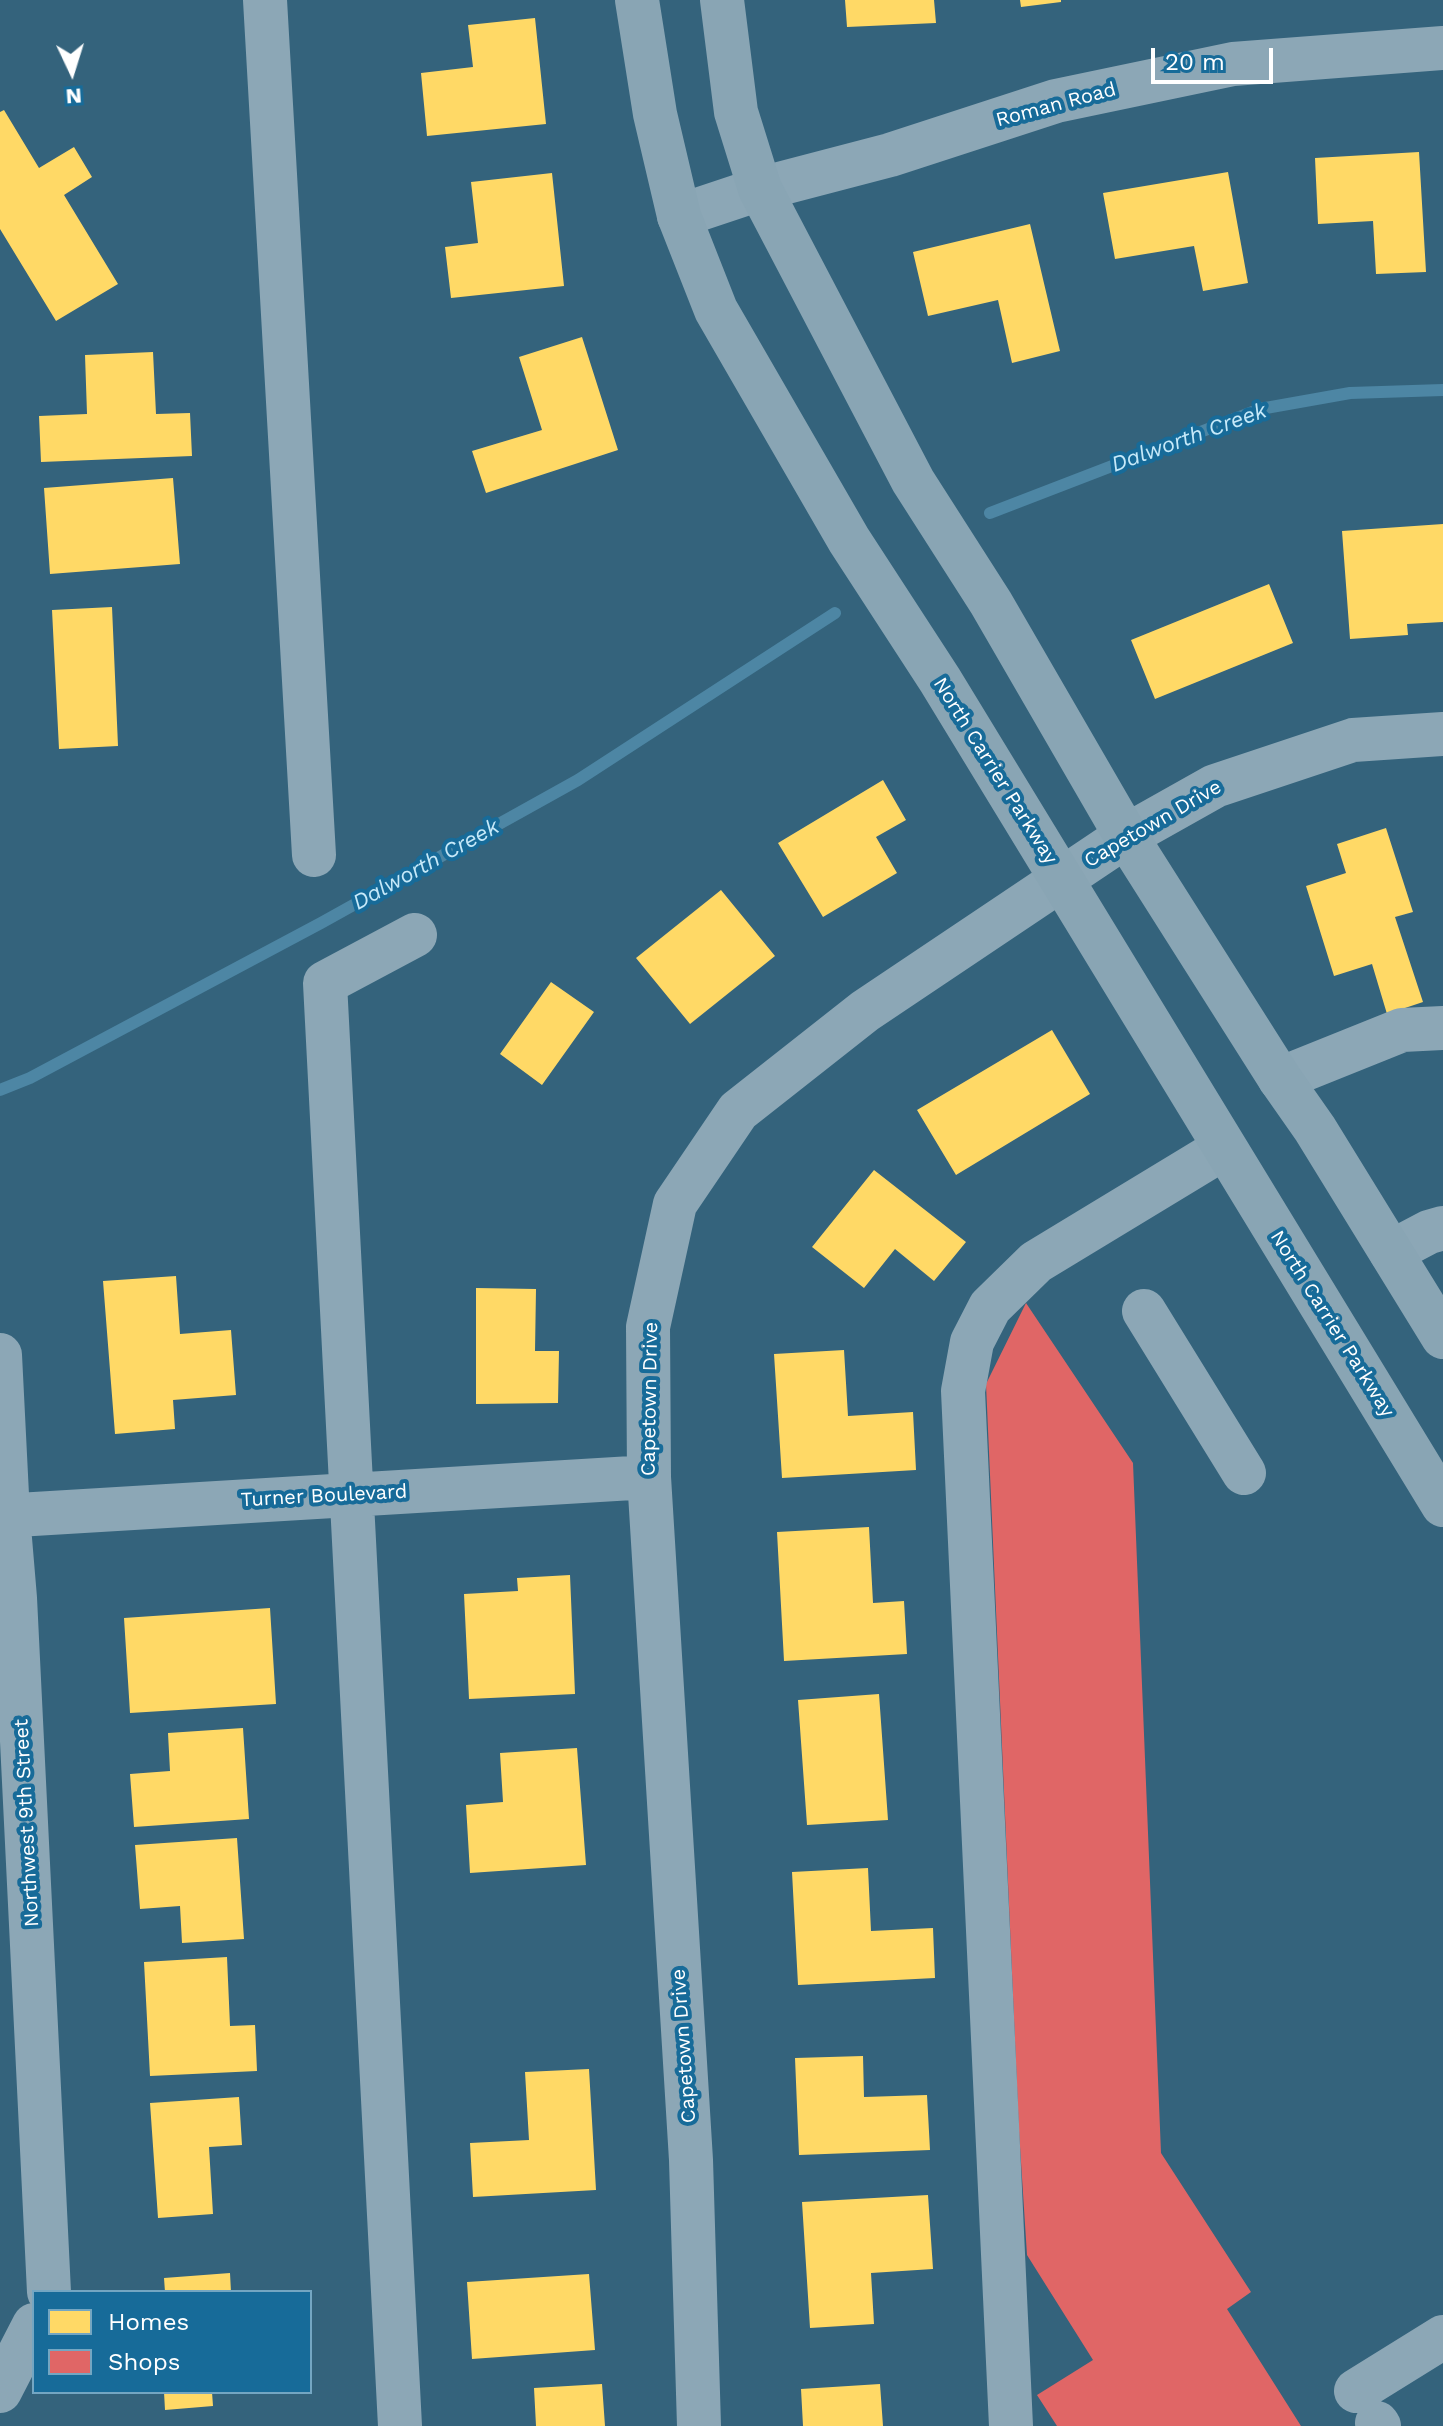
<!DOCTYPE html>
<style>
body{margin:0}
#map{position:relative;width:1443px;height:2426px;overflow:hidden;background:#34637c;font-family:"Work Sans",sans-serif}
canvas{display:block}
.legend{position:absolute;left:32px;top:2290px;width:280px;height:104px;box-sizing:border-box;background:#176b99;border:2px solid #74a6c2;margin:0;padding:10px 14px;list-style:none;font-size:24px;color:#fff}
.legend li{display:flex;align-items:center;gap:16px;height:40px}
.legend b{width:40px;border:2px solid #74a6c2}
.north{position:absolute;left:32px;top:32px;width:80px;height:80px;-webkit-text-stroke:6px #176b99;paint-order:stroke;rotate:176deg;font-size:22px;font-weight:700;line-height:32px;text-align:center;color:#fff}
.north::after{content:'';display:block;margin:auto;width:28px;height:36px;background:#fff;clip-path:polygon(50% 0,100% 100%,50% 72%,0 100%)}
.scale{position:absolute;left:1151px;top:48px;width:122px;height:36px;box-sizing:border-box;border:4px solid #fff;border-top:0;padding-left:10px;font-size:24px;line-height:28px;white-space:nowrap;color:#fff;-webkit-text-stroke:6px #176b99;paint-order:stroke}
</style>
<div id="map">
<canvas width="1443" height="2426"></canvas>
<ul class="legend">
<li><b style="height:22px;background:#ffd966"></b>Homes</li>
<li><b style="height:22px;background:#e06666"></b>Shops</li>
</ul>
<div class="north">N</div>
<div class="scale">20 m</div>
</div>
<script>
const ctx = document.querySelector('canvas').getContext('2d');
ctx.lineJoin = 'round';
function fill(path, color) { ctx.fillStyle = color; ctx.fill(path, 'evenodd'); }
const poly = rows => new Path2D(rows.map(r => 'M' + r).join(''));
function stroke(path, color, width, dash) { ctx.strokeStyle = color; ctx.lineWidth = width; ctx.lineCap = dash ? 'butt' : 'round'; ctx.setLineDash(dash || []); ctx.stroke(path); }
function write(font, color, halo, rows, align = 'center') {
  ctx.font = font + ' "Work Sans",sans-serif'; ctx.lineWidth = 8; ctx.setLineDash([]); ctx.textBaseline = 'middle'; ctx.strokeStyle = halo; ctx.fillStyle = color; for (const [text, x, y, turn = 0] of rows) {
    ctx.save(); ctx.translate(x, y); ctx.rotate((+turn || 0) * Math.PI / 180); ctx.textAlign = isNaN(turn) ? turn : align; if (halo) ctx.strokeText(text, 0, 0); ctx.fillText(text, 0, 0); ctx.restore();
  }
}
fill(poly([
 [845,0,934,0,936,23,847,27],
 [1020,0,1061,0,1061,2,1021,7],
 [535,18,546,124,427,136,421,73,473,67,468,25],
 [4,110,39,168,74,147,92,177,64,195,118,284,56,321,0,229,0,112],
 [1419,152,1426,272,1376,274,1373,221,1318,224,1315,158],
 [1228,172,1248,283,1203,291,1194,246,1115,259,1103,193],
 [552,173,564,286,451,298,445,247,478,243,471,182],
 [1030,224,1060,351,1012,363,998,300,928,316,913,252],
 [582,337,618,450,486,493,472,451,542,430,519,357],
 [153,352,156,414,190,413,192,456,41,462,39,416,87,414,85,355],
 [173,478,180,564,50,574,44,488],
 [1443,524,1443,622,1407,624,1408,635,1350,639,1342,531],
 [1269,584,1293,643,1155,699,1131,640],
 [112,607,118,746,59,749,52,610],
 [883,780,906,820,876,837,897,873,823,917,778,843],
 [1386,828,1413,912,1395,917,1423,1002,1387,1014,1372,964,1334,976,1306,886,1346,873,1337,844],
 [721,890,775,956,690,1024,636,958],
 [551,982,594,1012,542,1085,500,1054],
 [1052,1030,1090,1094,956,1175,917,1110],
 [874,1170,966,1242,934,1281,895,1249,864,1288,812,1247],
 [176,1276,180,1334,231,1330,236,1395,173,1400,175,1429,115,1434,103,1281],
 [476,1288,536,1289,535,1351,559,1351,558,1403,476,1404],
 [844,1350,848,1416,913,1412,916,1470,782,1478,774,1354],
 [869,1527,873,1603,904,1601,907,1654,784,1661,777,1532],
 [570,1575,575,1694,469,1699,464,1594,518,1591,517,1578],
 [270,1608,276,1704,130,1713,124,1618],
 [879,1694,888,1820,807,1825,798,1700],
 [243,1728,249,1819,134,1827,130,1774,170,1771,168,1733],
 [577,1748,586,1865,470,1873,466,1805,503,1802,500,1753],
 [237,1838,244,1939,182,1943,180,1906,140,1909,135,1845],
 [868,1868,871,1931,933,1928,935,1978,798,1985,792,1872],
 [227,1957,230,2026,255,2025,257,2071,150,2076,144,1962],
 [863,2056,864,2097,927,2095,930,2150,799,2155,795,2058],
 [589,2069,596,2190,473,2197,470,2143,529,2140,525,2072],
 [239,2097,242,2145,209,2147,213,2214,158,2218,150,2103],
 [928,2195,933,2269,871,2273,874,2324,810,2328,802,2202],
 [230,2273,231,2292,165,2292,164,2278],
 [589,2274,595,2350,472,2359,467,2282],
 [602,2384,605,2426,536,2426,534,2388],
 [880,2384,883,2426,803,2426,801,2389],
 [164,2392,212,2392,213,2406,165,2410]
]), '#ffd966');
fill(poly([
 [1026,1303,1133,1463,1161,2153,1251,2292,1227,2309,1301,2426,1057,2426,1037,2395,1093,2360,1027,2255,1019,2131,986,1384]
]), '#e06666');
stroke(poly([
 [990,513,1260,409,1350,393,1443,390],
 [0,1090,30,1078,321,923,578,780,835,613]
]), '#4d86a4', 12);
stroke(poly([
 [265,0,314,855],
 [679,216,760,189,890,155,1056,101,1233,64,1443,48],
 [1280,1079,1402,1030,1443,1028],
 [1391,1252,1429,1232,1443,1228],
 [1144,1311,1244,1473],
 [0,1355,8,1515,15,1598,49,2292],
 [0,1516,649,1477],
 [0,2391,34,2325],
 [1356,2391,1443,2337],
 [1377,2423,1379,2426],
 [400,2426,325,983,415,935],
 [699,2426,691,2160,649,1477,648,1327,675,1204,738,1111,865,1011,1126,836,1215,786,1353,740,1443,734],
 [1011,2426,963,1391,972,1342,990,1307,1036,1262,1224,1148]
]), '#8ca7b6', 44);
stroke(poly([
 [637,0,655,114,679,216,716,310,849,540,940,680,1443,1505],
 [722,0,736,112,760,189,913,481,991,603,1126,836,1280,1079,1315,1129,1443,1337]
]), '#89a5b4', 44);
write('20px', '#fff', '#176b99', [
 ["Roman Road",1056,105,-15],
 ["North Carrier Parkway",995,771,58],
 ["Capetown Drive",1153,824,-30],
 ["North Carrier Parkway",1332,1324,58],
 ["Capetown Drive",650,1399,-89],
 ["Turner Boulevard",324,1496,-3],
 ["Northwest 9th Street",27,1823,-93],
 ["Capetown Drive",684,2046,-94]
]);
write('italic 22px', '#c6e9f9', '#176b99', [
 ["Dalworth Creek",1189,438,-20],
 ["Dalworth Creek",426,865,-29]
]);
</script>
